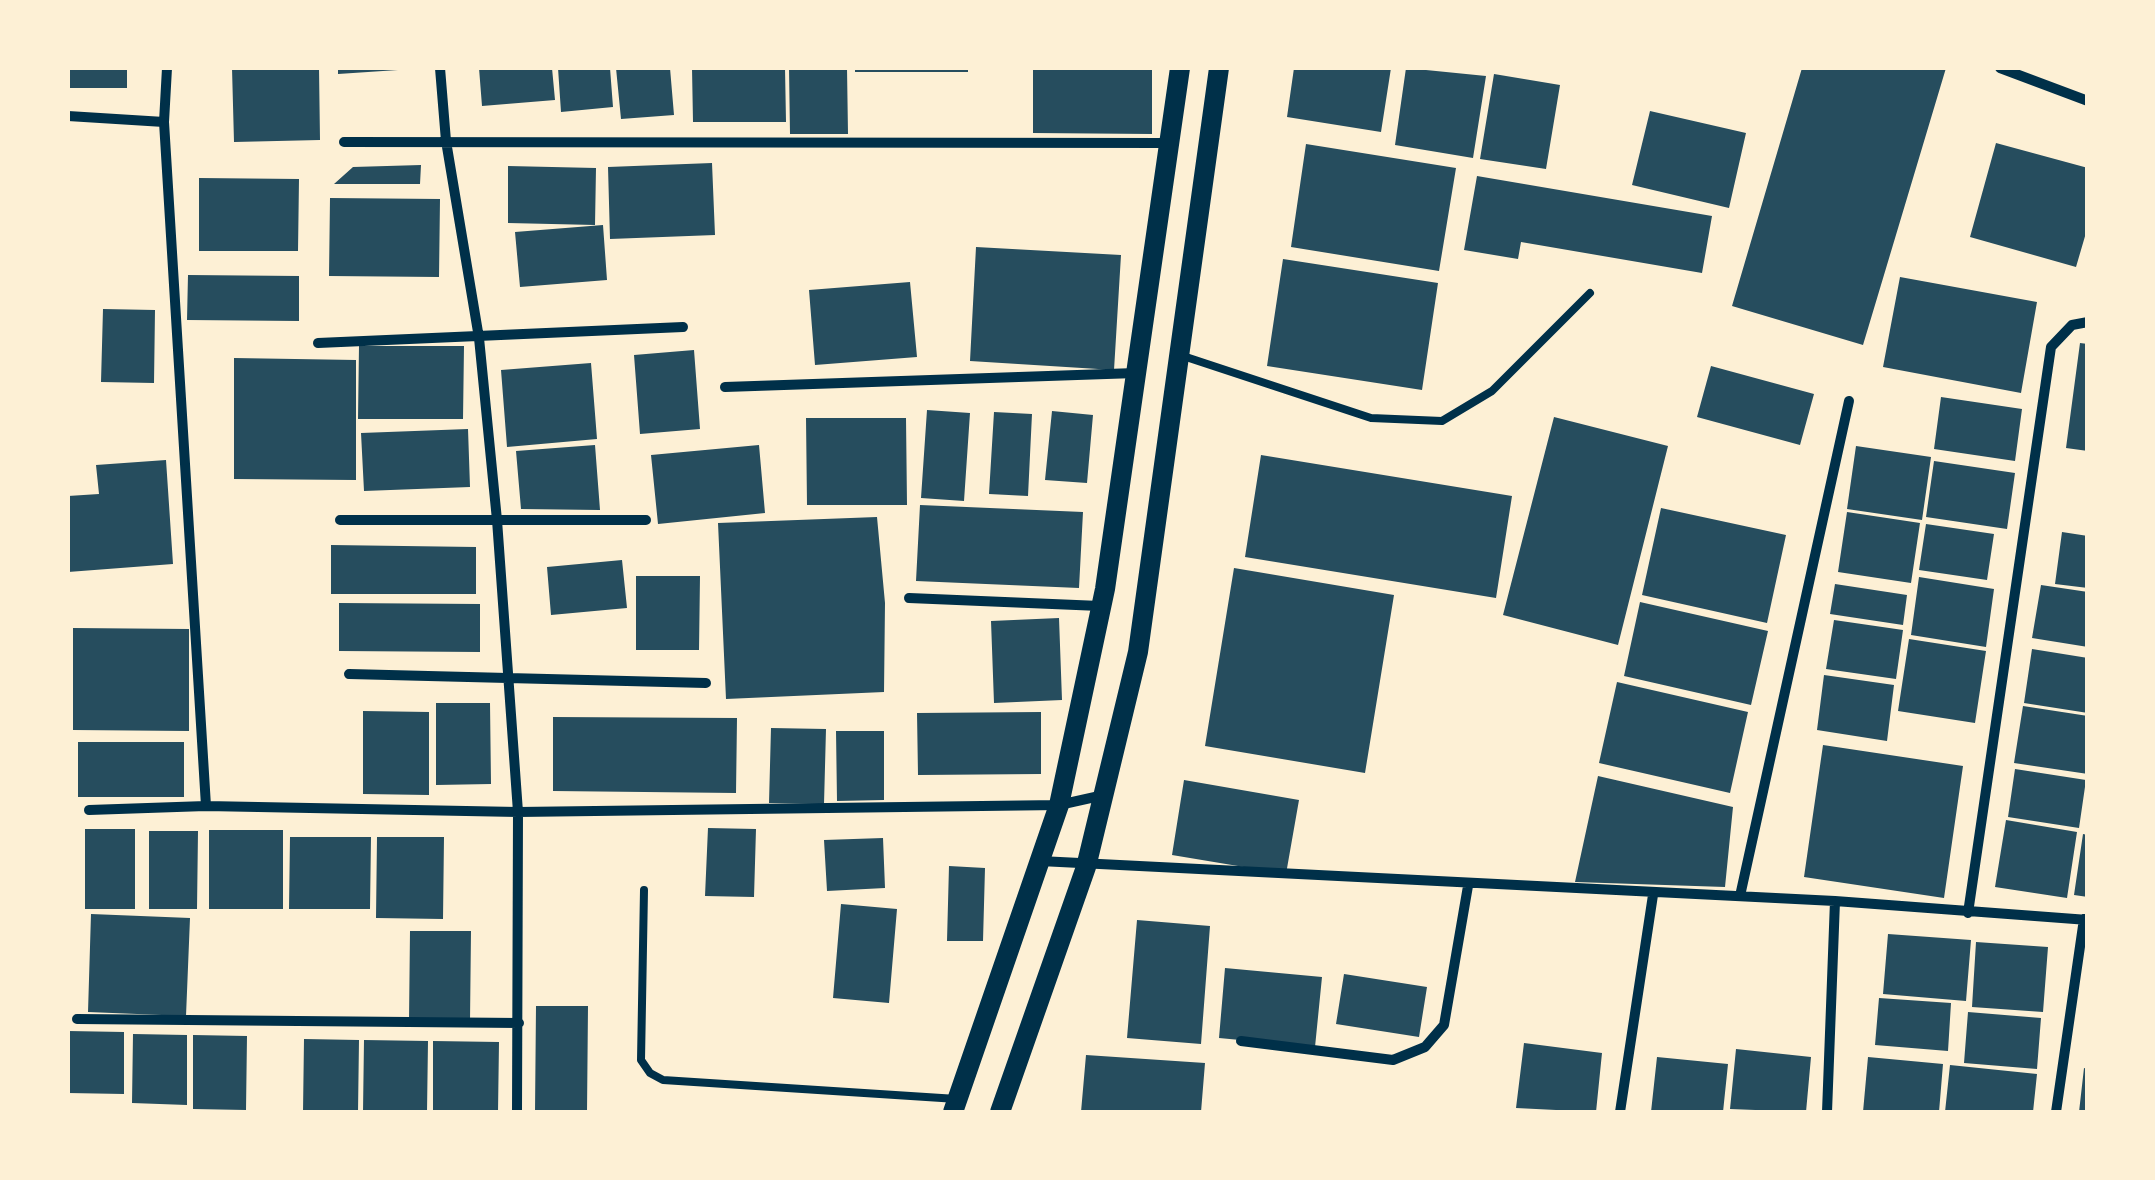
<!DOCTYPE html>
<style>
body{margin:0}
#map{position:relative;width:2155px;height:1180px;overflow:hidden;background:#fdf0d5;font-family:Roboto,sans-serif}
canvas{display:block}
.frame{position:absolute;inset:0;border:70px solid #fdf0d5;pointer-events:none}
</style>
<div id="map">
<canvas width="2155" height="1180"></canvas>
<div class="frame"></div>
</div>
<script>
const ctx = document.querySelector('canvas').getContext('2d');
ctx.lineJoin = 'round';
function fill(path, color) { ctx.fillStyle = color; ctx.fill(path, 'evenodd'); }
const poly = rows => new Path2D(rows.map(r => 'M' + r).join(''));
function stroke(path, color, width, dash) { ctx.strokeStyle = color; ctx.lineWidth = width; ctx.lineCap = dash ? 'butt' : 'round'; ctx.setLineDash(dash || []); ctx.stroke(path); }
fill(poly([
 [68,68,127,68,127,88,68,88],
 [232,68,319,68,320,140,234,142],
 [338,68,398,68,398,70,338,74],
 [479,68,552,68,555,100,482,106],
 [558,68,610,68,613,107,561,112],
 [616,68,670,68,674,115,621,119],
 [692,68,785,68,786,122,693,122],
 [789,68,847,68,848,134,790,134],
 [855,68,968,68,968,72,855,72],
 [1033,68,1152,68,1152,134,1033,133],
 [1294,68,1391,68,1381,132,1287,117],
 [1406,68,1486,76,1473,158,1395,145],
 [1802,68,1946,68,1863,345,1732,306],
 [1494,74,1560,85,1546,169,1480,159],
 [1650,111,1746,133,1729,208,1632,185],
 [1996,143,2088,168,2088,226,2076,267,1970,237],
 [1306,144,1456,168,1439,271,1291,247],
 [712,163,715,235,610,239,608,167],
 [421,165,420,184,334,184,353,167],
 [508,166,596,168,595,225,508,223],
 [1477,176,1712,216,1702,273,1521,242,1518,259,1464,250],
 [199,178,299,179,298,251,199,251],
 [330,198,440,199,439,277,329,276],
 [603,225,607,280,520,287,515,232],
 [976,247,1121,255,1114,370,970,361],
 [1283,259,1438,283,1422,390,1267,366],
 [188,275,299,276,299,321,187,320],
 [1900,277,2037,302,2021,393,1883,367],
 [910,282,917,357,815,365,809,290],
 [103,309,155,310,154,383,101,382],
 [2080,343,2088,344,2088,451,2066,448],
 [359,346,464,346,463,419,358,419],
 [694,350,700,429,640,434,634,355],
 [234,358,356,360,356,480,234,479],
 [591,363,597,439,507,447,501,370],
 [1711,366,1814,394,1800,445,1697,417],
 [1941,397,2022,409,2015,461,1934,449],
 [927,410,970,413,964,501,921,498],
 [1052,411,1093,415,1087,483,1045,480],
 [994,412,1032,414,1028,496,989,494],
 [1554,417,1668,446,1618,645,1503,615],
 [806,418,906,418,907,505,807,505],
 [468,429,470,487,364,491,361,433],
 [595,445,600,510,521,509,516,451],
 [759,445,765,513,658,524,651,455],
 [1856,446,1931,457,1922,520,1847,509],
 [1261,455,1512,496,1496,598,1245,557],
 [166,460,173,564,68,572,68,496,99,494,96,465],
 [1934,461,2015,473,2007,529,1926,517],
 [920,505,1083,512,1079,588,916,581],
 [1661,508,1786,535,1767,623,1642,595],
 [1847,512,1920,523,1911,583,1838,572],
 [877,517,885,603,884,692,726,699,718,523],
 [1926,524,1994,534,1987,580,1919,570],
 [2062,532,2088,536,2088,588,2055,584],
 [331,545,476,547,476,594,331,594],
 [622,560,627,608,551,615,547,567],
 [1234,568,1394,595,1365,773,1205,746],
 [636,576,700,576,699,650,636,650],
 [1919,577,1994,589,1986,647,1911,635],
 [1835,584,1907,595,1903,625,1830,614],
 [2041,585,2088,592,2088,647,2032,638],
 [1640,602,1768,631,1751,705,1624,676],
 [339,603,480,604,480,652,339,651],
 [1059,618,1062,700,994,703,991,621],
 [1834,620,1903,630,1896,679,1826,669],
 [73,628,189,629,189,731,73,730],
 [1909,639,1986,651,1975,723,1898,711],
 [2032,649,2088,658,2088,713,2024,703],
 [1824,675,1894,685,1887,741,1817,730],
 [1617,682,1748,712,1730,793,1599,763],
 [436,703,490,703,491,784,436,785],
 [2023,706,2088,716,2088,774,2014,763],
 [363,711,429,712,429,795,363,794],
 [1041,712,1041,774,918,775,917,713],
 [553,717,737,718,736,793,553,791],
 [771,728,826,729,824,804,769,803],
 [836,731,884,731,884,800,837,801],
 [78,742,184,742,184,797,78,797],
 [1823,745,1963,766,1944,898,1804,877],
 [2015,769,2086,780,2079,828,2008,817],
 [1598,776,1733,807,1725,887,1575,882],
 [1184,780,1299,800,1286,874,1172,855],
 [2006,820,2077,832,2067,898,1995,887],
 [708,828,756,829,754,897,705,896],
 [85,829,135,829,135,909,85,909],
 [209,830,283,830,283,909,209,909],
 [149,831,198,831,197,909,149,909],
 [2083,834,2088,835,2088,897,2074,895],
 [290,837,371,837,370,909,289,909],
 [377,837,444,837,443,919,376,918],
 [883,838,885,888,827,891,824,840],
 [949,866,985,868,983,941,947,941],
 [841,904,897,909,889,1003,833,998],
 [91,914,190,918,186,1016,88,1012],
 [1137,920,1210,926,1201,1044,1127,1038],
 [410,931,471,931,470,1021,409,1021],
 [1888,934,1971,940,1966,1001,1883,994],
 [1976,942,2048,947,2043,1012,1972,1007],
 [1225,968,1322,977,1315,1047,1219,1038],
 [1344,974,1427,987,1419,1037,1336,1024],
 [1879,998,1951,1003,1948,1051,1875,1045],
 [536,1006,588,1006,587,1112,535,1112],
 [1968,1012,2041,1018,2037,1069,1964,1063],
 [68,1031,124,1032,124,1094,68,1093],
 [133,1034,187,1035,187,1105,132,1103],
 [193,1035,247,1036,246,1110,193,1109],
 [304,1039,359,1040,358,1112,303,1112],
 [364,1040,428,1041,427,1112,363,1112],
 [433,1041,499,1042,498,1112,433,1112],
 [1524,1043,1602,1053,1596,1112,1516,1108],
 [1736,1049,1811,1057,1806,1112,1730,1109],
 [1086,1055,1205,1063,1201,1112,1081,1112],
 [1657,1057,1728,1064,1723,1112,1651,1112],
 [1868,1057,1943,1064,1939,1112,1863,1112],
 [1950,1065,2037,1074,2033,1112,1945,1112],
 [2084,1068,2088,1069,2088,1112,2079,1112]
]), '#264d5e');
stroke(poly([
 [1183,356,1371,418,1442,421,1492,391,1590,293],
 [644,890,641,1060,650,1073,663,1080,957,1099]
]), '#003049', 8);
stroke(poly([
 [440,68,446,141,479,338,497,520,518,812,517,1112],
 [2000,68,2088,101],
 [68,116,164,122,206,806],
 [164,122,167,68],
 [344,142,1168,143],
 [318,343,683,327],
 [725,387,1136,373],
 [340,520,646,520],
 [909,598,1100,606],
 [349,674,706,683],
 [89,810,206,806,518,812,1059,805,1104,795],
 [1040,861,1835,901,2088,920],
 [1740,896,1849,401],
 [1968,913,2051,347,2072,325,2088,322],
 [77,1019,519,1023],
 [1241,1041,1393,1060,1425,1047,1444,1025,1468,886],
 [1620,1112,1653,895],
 [1827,1112,1835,901],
 [2056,1112,2084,919]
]), '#003049', 10);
stroke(poly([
 [953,1112,1059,805,1105,589,1180,68],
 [1000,1112,1086,867,1138,652,1219,68]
]), '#003049', 20);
</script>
